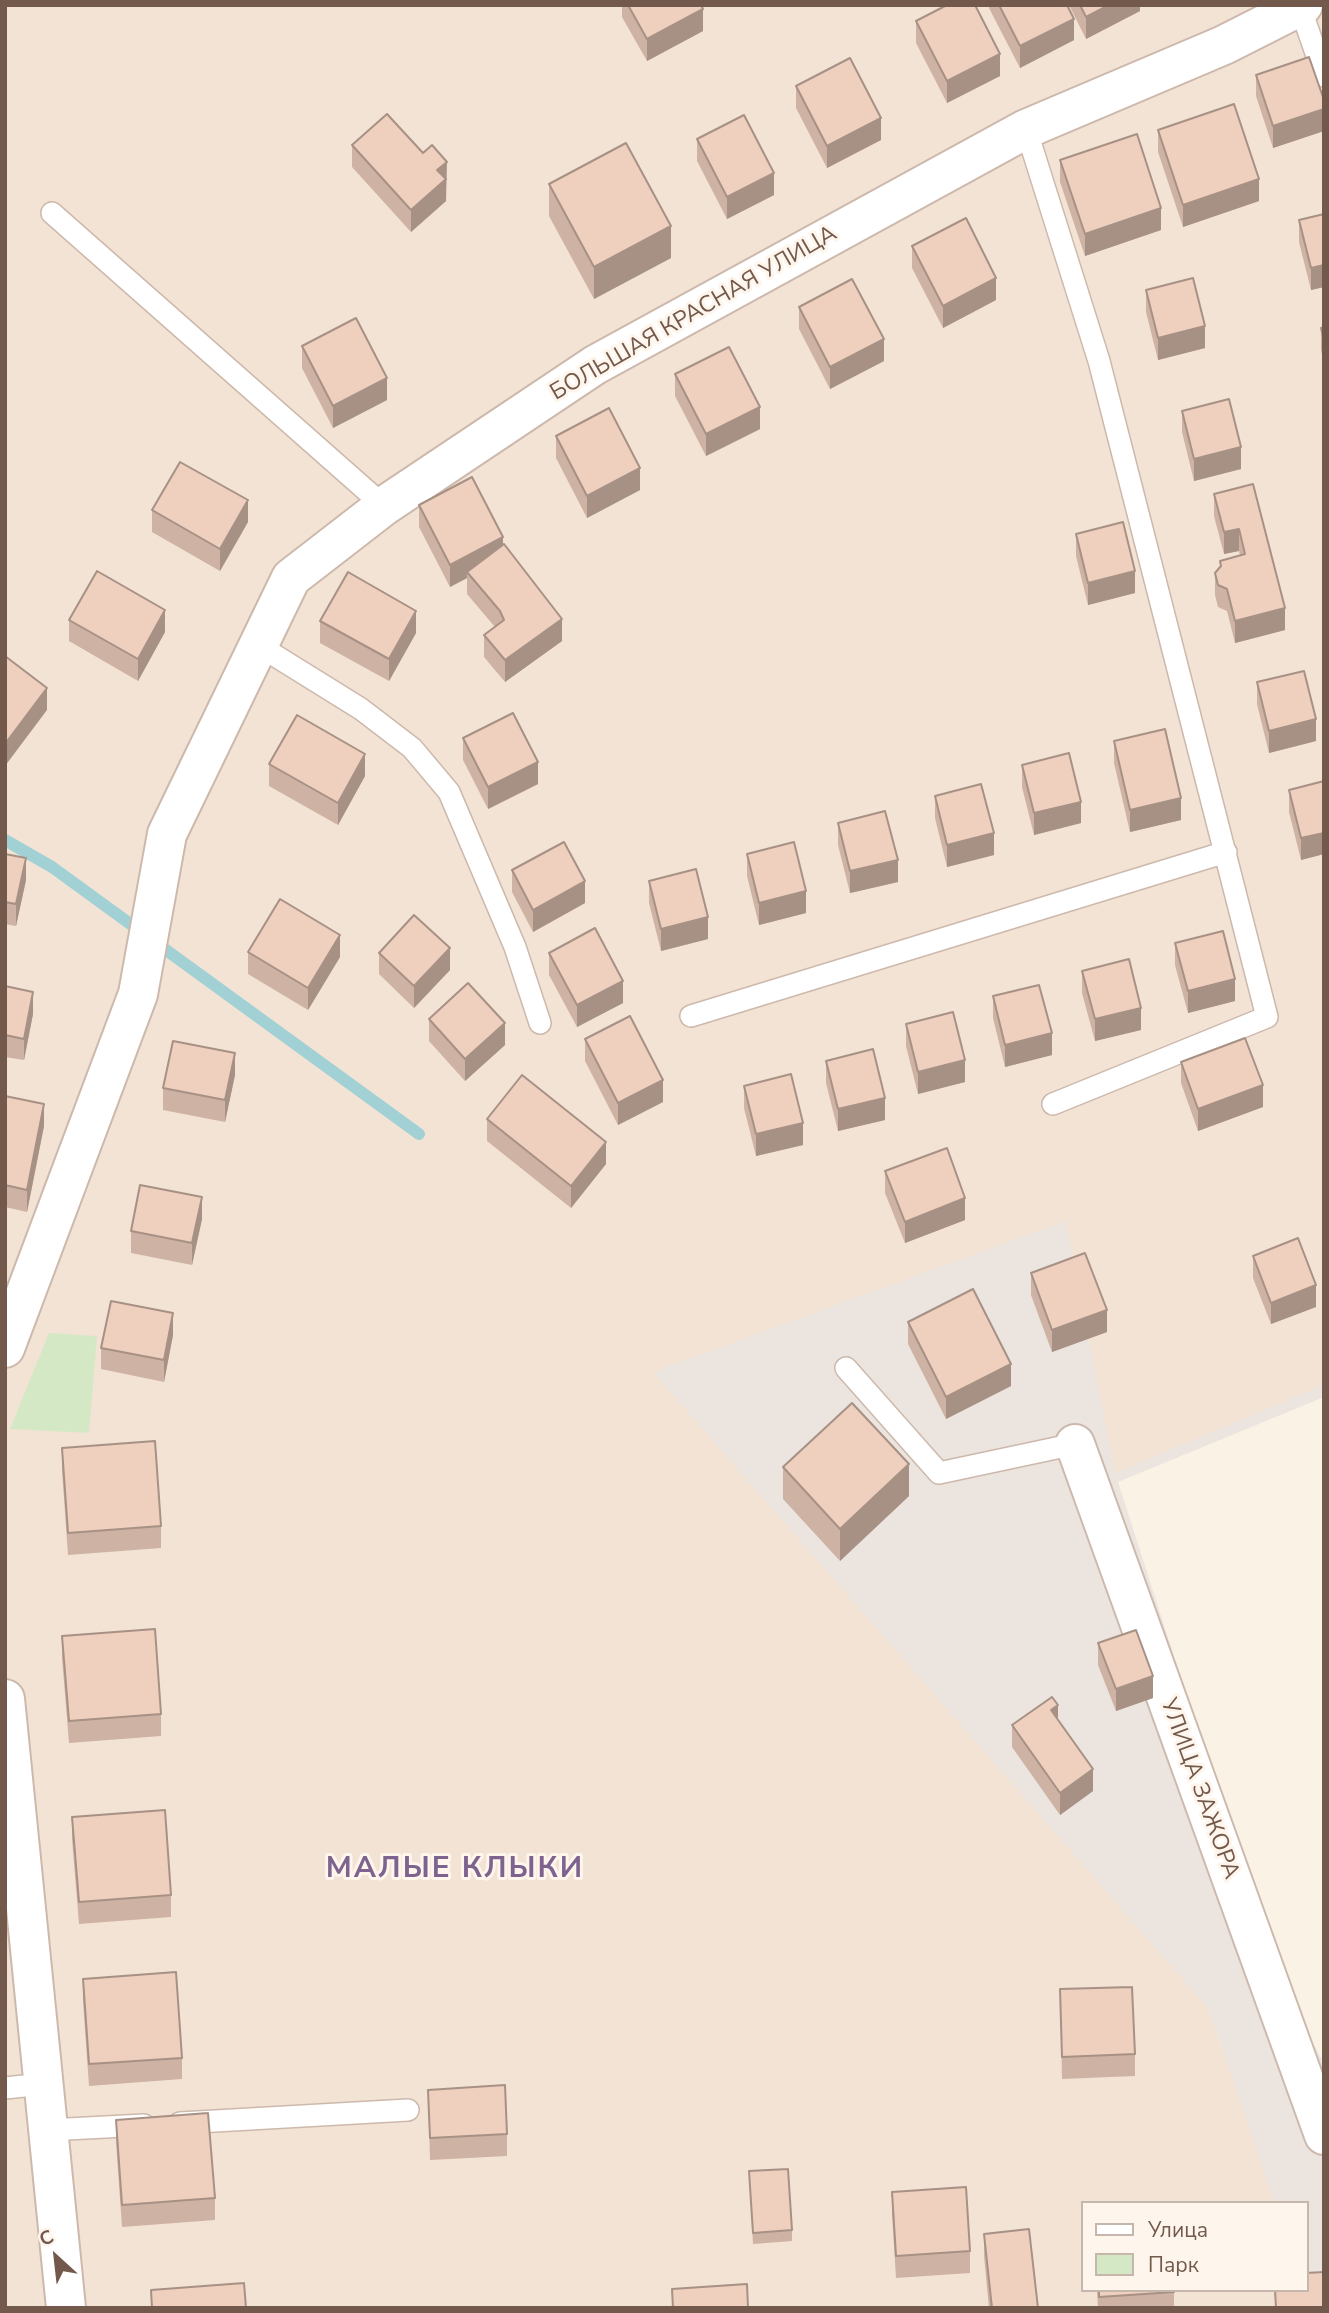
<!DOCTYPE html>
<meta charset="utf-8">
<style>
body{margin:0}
#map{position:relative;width:1329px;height:2313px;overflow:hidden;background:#fbf2e6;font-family:"Nunito Sans",sans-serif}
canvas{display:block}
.frame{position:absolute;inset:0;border:7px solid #73584c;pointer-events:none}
.legend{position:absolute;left:1081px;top:2201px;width:228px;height:91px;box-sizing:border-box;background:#fef6ec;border:2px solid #c6b7ac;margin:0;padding:9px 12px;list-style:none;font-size:21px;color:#73584c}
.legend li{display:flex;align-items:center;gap:14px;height:35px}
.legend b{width:35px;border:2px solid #c6b7ac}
.north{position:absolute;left:21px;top:2222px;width:70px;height:70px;-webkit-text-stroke:5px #fef6ec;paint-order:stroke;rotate:333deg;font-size:19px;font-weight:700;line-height:28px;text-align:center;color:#73584c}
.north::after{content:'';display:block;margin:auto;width:24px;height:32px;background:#73584c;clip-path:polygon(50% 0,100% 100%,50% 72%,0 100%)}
</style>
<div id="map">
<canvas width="1329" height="2313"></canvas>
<div class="frame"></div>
<ul class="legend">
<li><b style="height:9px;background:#fff"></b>Улица</li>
<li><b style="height:19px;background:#d5e8c5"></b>Парк</li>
</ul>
<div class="north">С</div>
</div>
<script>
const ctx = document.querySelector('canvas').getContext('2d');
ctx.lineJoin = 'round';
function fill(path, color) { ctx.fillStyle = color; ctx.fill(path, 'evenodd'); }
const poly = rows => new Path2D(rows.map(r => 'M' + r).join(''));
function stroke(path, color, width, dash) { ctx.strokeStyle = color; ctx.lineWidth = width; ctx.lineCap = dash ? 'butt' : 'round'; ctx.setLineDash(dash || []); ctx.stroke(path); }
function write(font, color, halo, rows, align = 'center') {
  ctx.font = font + ' "Nunito Sans",sans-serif'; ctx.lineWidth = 6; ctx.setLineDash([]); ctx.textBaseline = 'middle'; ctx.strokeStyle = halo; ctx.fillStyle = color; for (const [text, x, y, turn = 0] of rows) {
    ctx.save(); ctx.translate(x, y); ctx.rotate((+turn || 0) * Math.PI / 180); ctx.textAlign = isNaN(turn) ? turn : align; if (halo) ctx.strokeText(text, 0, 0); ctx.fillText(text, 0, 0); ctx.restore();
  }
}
fill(poly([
 [5,5,1324,5,1324,1385,1115,1474,1066,1222,654,1372,1208,2008,1275,2203,1082,2203,1082,2290,1306,2290,1312,2308,5,2308]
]), '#f3e3d4');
fill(poly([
 [1066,1221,1115,1473,1324,1385,1324,1397,1118,1482,1280,1986,1324,2063,1324,2308,1306,2290,1306,2203,1275,2203,1208,2008,653,1372]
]), '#ebe4df');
fill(poly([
 [49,1333,97,1336,89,1433,10,1429]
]), '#d5e8c5');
stroke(poly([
 [5,840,52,867,419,1134]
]), '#a1d0d5', 12);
const lane = poly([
 [1300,7,1324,76],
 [1026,129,1099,361,1267,1017,1053,1104],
 [52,213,384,506],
 [258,645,361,709,412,748,449,792,515,947,540,1023],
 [691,1016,1226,852],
 [846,1368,939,1473,1075,1444],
 [5,2088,43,2084],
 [180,2123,408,2110],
 [48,2130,144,2125]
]);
const street = poly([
 [5,1348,138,994,167,834,291,578,384,506,595,365,1026,129,1224,45,1303,5],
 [1075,1444,1324,2135],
 [5,1699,66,2308]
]);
stroke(lane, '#cdb9ac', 24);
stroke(street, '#cdb9ac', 42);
stroke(lane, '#fff', 21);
stroke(street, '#fff', 38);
fill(poly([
 [622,5,701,5,703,31,647,61,622,17],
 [989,5,1067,5,1074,40,1020,68,989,8],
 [1069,5,1140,5,1140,11,1086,39],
 [916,21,1000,76,947,103,916,43],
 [1256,75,1324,100,1324,131,1273,148,1256,96],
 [796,86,881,140,827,168,796,108],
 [1158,130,1259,201,1183,227,1158,152],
 [697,139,774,195,727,219,697,161],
 [352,145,447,184,446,184,446,201,411,232,352,167],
 [1060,160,1161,230,1085,256,1060,182],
 [549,184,671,258,594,299,549,216],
 [1324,214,1324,287,1311,290,1299,242,1299,220],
 [912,246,996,300,943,328,912,268],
 [1146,290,1205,348,1158,360,1146,312],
 [799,307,884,361,830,389,799,329],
 [1324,327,1324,363,1321,350,1321,328],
 [302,346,387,400,333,428,302,368],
 [675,374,760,429,706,456,675,396],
 [1182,411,1241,469,1194,481,1182,432],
 [556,436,640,490,587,518,556,458],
 [1253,484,1285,630,1235,643,1227,611,1218,607,1215,595,1215,573,1220,567,1220,561,1240,556,1239,551,1224,554,1214,516,1214,494],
 [419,505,503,545,562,641,505,682,484,657,484,635,495,627,467,594,467,578,450,587,419,527],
 [152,510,248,522,220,571,152,532],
 [1076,534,1135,593,1088,605,1076,556],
 [69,620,165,632,138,681,69,641],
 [320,621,416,633,389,681,320,643],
 [1257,682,1316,741,1269,753,1257,704],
 [463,738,538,784,488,809,463,760],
 [1114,741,1181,820,1130,832,1114,763],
 [269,764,365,776,338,825,269,786],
 [1022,765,1081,823,1034,835,1022,787],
 [1324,781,1324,854,1301,860,1289,812,1289,790],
 [935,796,994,855,947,867,935,818],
 [838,823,898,882,850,893,838,845],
 [5,854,26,880,16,926,5,924],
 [747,854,806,913,759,925,747,876],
 [512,870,585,903,533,932,512,892],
 [649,881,708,939,661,951,649,903],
 [1175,943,1235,1001,1188,1013,1175,965],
 [248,952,340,957,308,1010,248,974],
 [379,953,450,970,414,1008,379,974],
 [549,953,623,1003,577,1027,549,975],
 [1082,971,1141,1030,1095,1041,1082,993],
 [5,986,33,1014,24,1060,5,1057],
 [993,996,1052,1055,1005,1067,993,1018],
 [429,1019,505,1045,465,1081,429,1041],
 [906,1024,965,1082,918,1094,906,1046],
 [585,1039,663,1102,618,1125,585,1061],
 [826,1061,885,1120,838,1131,826,1083],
 [1181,1062,1263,1107,1198,1131,1181,1083],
 [235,1075,225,1122,163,1110,163,1088],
 [744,1086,803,1145,756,1156,744,1108],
 [5,1096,44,1126,27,1212,5,1207],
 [487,1119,606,1164,571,1208,487,1141],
 [885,1171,965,1220,905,1243,885,1193],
 [202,1219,192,1265,131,1253,131,1231],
 [1253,1256,1316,1307,1271,1324,1253,1278],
 [1031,1273,1107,1332,1052,1352,1031,1295],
 [908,1322,1011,1386,946,1419,908,1344],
 [173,1335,164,1382,101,1369,101,1348],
 [62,1448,161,1526,161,1548,68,1555,62,1470],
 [783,1467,909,1496,840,1561,783,1499],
 [62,1636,161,1714,161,1736,69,1743,62,1658],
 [1098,1643,1153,1698,1116,1711,1098,1665],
 [1058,1720,1093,1791,1060,1815,1012,1747,1012,1725],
 [72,1817,171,1895,171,1917,79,1924,72,1839],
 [83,1979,182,2058,182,2079,89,2086,83,2001],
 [1060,1989,1135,2054,1135,2076,1062,2079],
 [428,2090,507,2134,507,2156,430,2160],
 [116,2120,215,2198,215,2220,122,2227,116,2142],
 [749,2171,792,2230,792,2241,753,2244],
 [892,2192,970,2251,970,2273,896,2278,892,2214],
 [984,2234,1038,2308,989,2308,984,2256],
 [1097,2290,1174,2290,1174,2308,1098,2308]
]), '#ceb2a3');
fill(poly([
 [1109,5,1140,5,1140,11,1086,39,1086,17],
 [703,9,703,31,647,61,647,39],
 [1074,19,1074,40,1020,68,1020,46],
 [1000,54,1000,76,947,103,947,81],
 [1324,109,1324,131,1273,148,1273,126],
 [881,118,881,140,827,168,827,146],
 [447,162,446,201,411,232,411,210,437,170],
 [774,173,774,195,727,219,727,197],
 [1259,179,1259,201,1183,227,1183,205],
 [1161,208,1161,230,1085,256,1085,234],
 [671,226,671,258,594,299,594,267],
 [1324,265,1324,287,1311,290,1311,268],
 [996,278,996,300,943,328,943,306],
 [1205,326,1205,348,1158,360,1158,338],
 [884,339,884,361,830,389,830,367],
 [387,378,387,400,333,428,333,406],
 [760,407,760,429,706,456,706,434],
 [1241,447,1241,469,1194,481,1194,459],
 [640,468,640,490,587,518,587,496],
 [248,500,248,522,220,571,220,549],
 [1239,529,1239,551,1224,554,1224,532],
 [503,537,503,559,467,572,467,578,450,587,450,565],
 [1135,571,1135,593,1088,605,1088,583],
 [1285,608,1285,630,1235,643,1235,621],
 [165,610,165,632,138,681,138,659],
 [416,611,416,633,389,681,389,659],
 [562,619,562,641,505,682,505,660],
 [47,688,47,710,5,766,5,744],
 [1316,719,1316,741,1269,753,1269,731],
 [365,754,365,776,338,825,338,803],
 [538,762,538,784,488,809,488,787],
 [1181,798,1181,820,1130,832,1130,810],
 [1081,802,1081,823,1034,835,1034,813],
 [994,833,994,855,947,867,947,845],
 [1324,833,1324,854,1301,860,1301,838],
 [26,858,26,880,16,926,16,904],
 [898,860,898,882,850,893,850,871],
 [585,881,585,903,533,932,533,910],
 [806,891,806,913,759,925,759,903],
 [708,917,708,939,661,951,661,929],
 [340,935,340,957,308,1010,308,988],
 [450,948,450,970,414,1008,414,986],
 [1235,979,1235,1001,1188,1013,1188,991],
 [623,981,623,1003,577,1027,577,1005],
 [33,992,33,1014,24,1060,24,1039],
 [1141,1008,1141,1030,1095,1041,1095,1019],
 [505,1023,505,1045,465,1081,465,1059],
 [1052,1033,1052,1055,1005,1067,1005,1045],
 [235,1053,235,1075,225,1122,225,1100],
 [965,1060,965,1082,918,1094,918,1072],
 [663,1080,663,1102,618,1125,618,1103],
 [1263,1085,1263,1107,1198,1131,1198,1109],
 [885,1098,885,1120,838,1131,838,1109],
 [44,1104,44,1126,27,1212,27,1190],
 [803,1123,803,1145,756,1156,756,1134],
 [606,1142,606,1164,571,1208,571,1186],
 [202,1197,202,1219,192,1265,192,1243],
 [965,1198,965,1220,905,1243,905,1222],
 [1316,1285,1316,1307,1271,1324,1271,1303],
 [1107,1310,1107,1332,1052,1352,1052,1330],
 [173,1313,173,1335,164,1382,164,1360],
 [1011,1364,1011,1386,946,1419,946,1397],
 [909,1464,909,1496,840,1561,840,1529],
 [1153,1676,1153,1698,1116,1711,1116,1689],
 [1058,1705,1058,1727,1051,1710],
 [1093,1769,1093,1791,1060,1815,1060,1793]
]), '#a79185');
const building = poly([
 [628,5,701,5,703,9,647,39,628,5],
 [947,5,975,5,1000,54,947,81,916,21,947,5],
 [999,5,1067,5,1074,19,1020,46,999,5],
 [1080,5,1109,5,1086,17,1080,5],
 [1309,57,1324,100,1324,109,1273,126,1256,75,1309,57],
 [850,58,881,118,827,146,796,86,850,58],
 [1234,104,1259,179,1183,205,1158,130,1234,104],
 [387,114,423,153,432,145,447,162,437,170,446,179,411,210,352,145,387,114],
 [744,115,774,173,727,197,697,139,744,115],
 [1137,134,1161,208,1085,234,1060,160,1137,134],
 [626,143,671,226,594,267,549,184,626,143],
 [1324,214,1324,265,1311,268,1299,220,1324,214],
 [966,218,996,278,943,306,912,246,966,218],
 [1193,278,1205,326,1158,338,1146,290,1193,278],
 [852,279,884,339,830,367,799,307,852,279],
 [356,318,387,378,333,406,302,346,356,318],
 [1324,327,1324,341,1321,328,1324,327],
 [729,347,760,407,706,434,675,374,729,347],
 [1229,399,1241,447,1194,459,1182,411,1229,399],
 [609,408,640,468,587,496,556,436,609,408],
 [180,462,248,500,220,549,152,510,180,462],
 [472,477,503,537,450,565,419,505,472,477],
 [1253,484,1285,608,1235,621,1227,589,1218,585,1215,573,1221,566,1220,561,1245,554,1239,529,1224,532,1214,494,1253,484],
 [1123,522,1135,571,1088,583,1076,534,1123,522],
 [504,544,562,619,505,660,484,635,504,620,500,611,467,572,504,544],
 [97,571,165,610,138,659,69,620,97,571],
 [348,572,416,611,389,659,320,621,348,572],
 [5,656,47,688,5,744,5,656],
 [1304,671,1316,719,1269,731,1257,682,1304,671],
 [513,713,538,762,488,787,463,738,513,713],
 [297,715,365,754,338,803,269,764,297,715],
 [1165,729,1181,798,1130,810,1114,741,1165,729],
 [1069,753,1081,802,1034,813,1022,765,1069,753],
 [1324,781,1324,833,1301,838,1289,790,1324,781],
 [981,784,994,833,947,845,935,796,981,784],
 [885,811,898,860,850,871,838,823,885,811],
 [564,842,585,881,533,910,512,870,564,842],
 [794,842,806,891,759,903,747,854,794,842],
 [5,854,26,858,16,904,5,902,5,854],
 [696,869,708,917,661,929,649,881,696,869],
 [280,899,340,935,308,988,248,952,280,899],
 [414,915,450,948,414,986,379,953,414,915],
 [595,928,623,981,577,1005,549,953,595,928],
 [1223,931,1235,979,1188,991,1175,943,1223,931],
 [1129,959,1141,1008,1095,1019,1082,971,1129,959],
 [468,983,505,1023,465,1059,429,1019,468,983],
 [1039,985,1052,1033,1005,1045,993,996,1039,985],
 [5,986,33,992,24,1039,5,1035,5,986],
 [953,1012,965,1060,918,1072,906,1024,953,1012],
 [630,1016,663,1080,618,1103,585,1039,630,1016],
 [1245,1038,1263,1085,1198,1109,1181,1062,1245,1038],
 [173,1041,235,1053,225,1100,163,1088,173,1041],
 [873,1049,885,1098,838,1109,826,1061,873,1049],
 [791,1074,803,1123,756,1134,744,1086,791,1074],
 [522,1075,606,1142,571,1186,487,1119,522,1075],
 [5,1096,44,1104,27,1190,5,1185,5,1096],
 [947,1148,965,1198,905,1222,885,1171,947,1148],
 [140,1185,202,1197,192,1243,131,1231,140,1185],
 [1298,1238,1316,1285,1271,1303,1253,1256,1298,1238],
 [1085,1253,1107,1310,1052,1330,1031,1273,1085,1253],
 [973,1289,1011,1364,946,1397,908,1322,973,1289],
 [111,1301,173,1313,164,1360,101,1348,111,1301],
 [852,1403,909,1464,840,1529,783,1467,852,1403],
 [155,1441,161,1526,68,1533,62,1448,155,1441],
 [155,1629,161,1714,69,1721,62,1636,155,1629],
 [1136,1630,1153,1676,1116,1689,1098,1643,1136,1630],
 [1052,1697,1058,1705,1051,1710,1093,1769,1060,1793,1012,1725,1052,1697],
 [165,1810,171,1895,79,1902,72,1817,165,1810],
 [176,1972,182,2058,89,2064,83,1979,176,1972],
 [1132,1987,1135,2054,1062,2057,1060,1989,1132,1987],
 [505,2085,507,2134,430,2138,428,2090,505,2085],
 [208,2113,215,2198,122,2205,116,2120,208,2113],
 [788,2169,792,2230,753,2233,749,2171,788,2169],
 [966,2187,970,2251,896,2256,892,2192,966,2187],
 [1029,2229,1038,2308,992,2308,984,2234,1029,2229],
 [1324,2272,1324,2308,1276,2308,1275,2290,1306,2290,1306,2273,1324,2272],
 [244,2283,246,2308,152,2308,151,2290,244,2283],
 [747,2284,748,2308,673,2308,672,2289,747,2284],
 [1099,2290,1174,2290,1174,2292,1099,2297,1099,2290]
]);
fill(building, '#efcfbe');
stroke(building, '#a79185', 2);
write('23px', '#73584c', '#fef6ec', [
 ["БОЛЬШАЯ КРАСНАЯ УЛИЦА",694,314,-30],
 ["УЛИЦА ЗАЖОРА",1199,1789,70]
]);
ctx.letterSpacing = '2px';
write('bold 30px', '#7e638f', '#fef6ec', [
 ["МАЛЫЕ КЛЫКИ",455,1870]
]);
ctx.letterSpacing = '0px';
</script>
